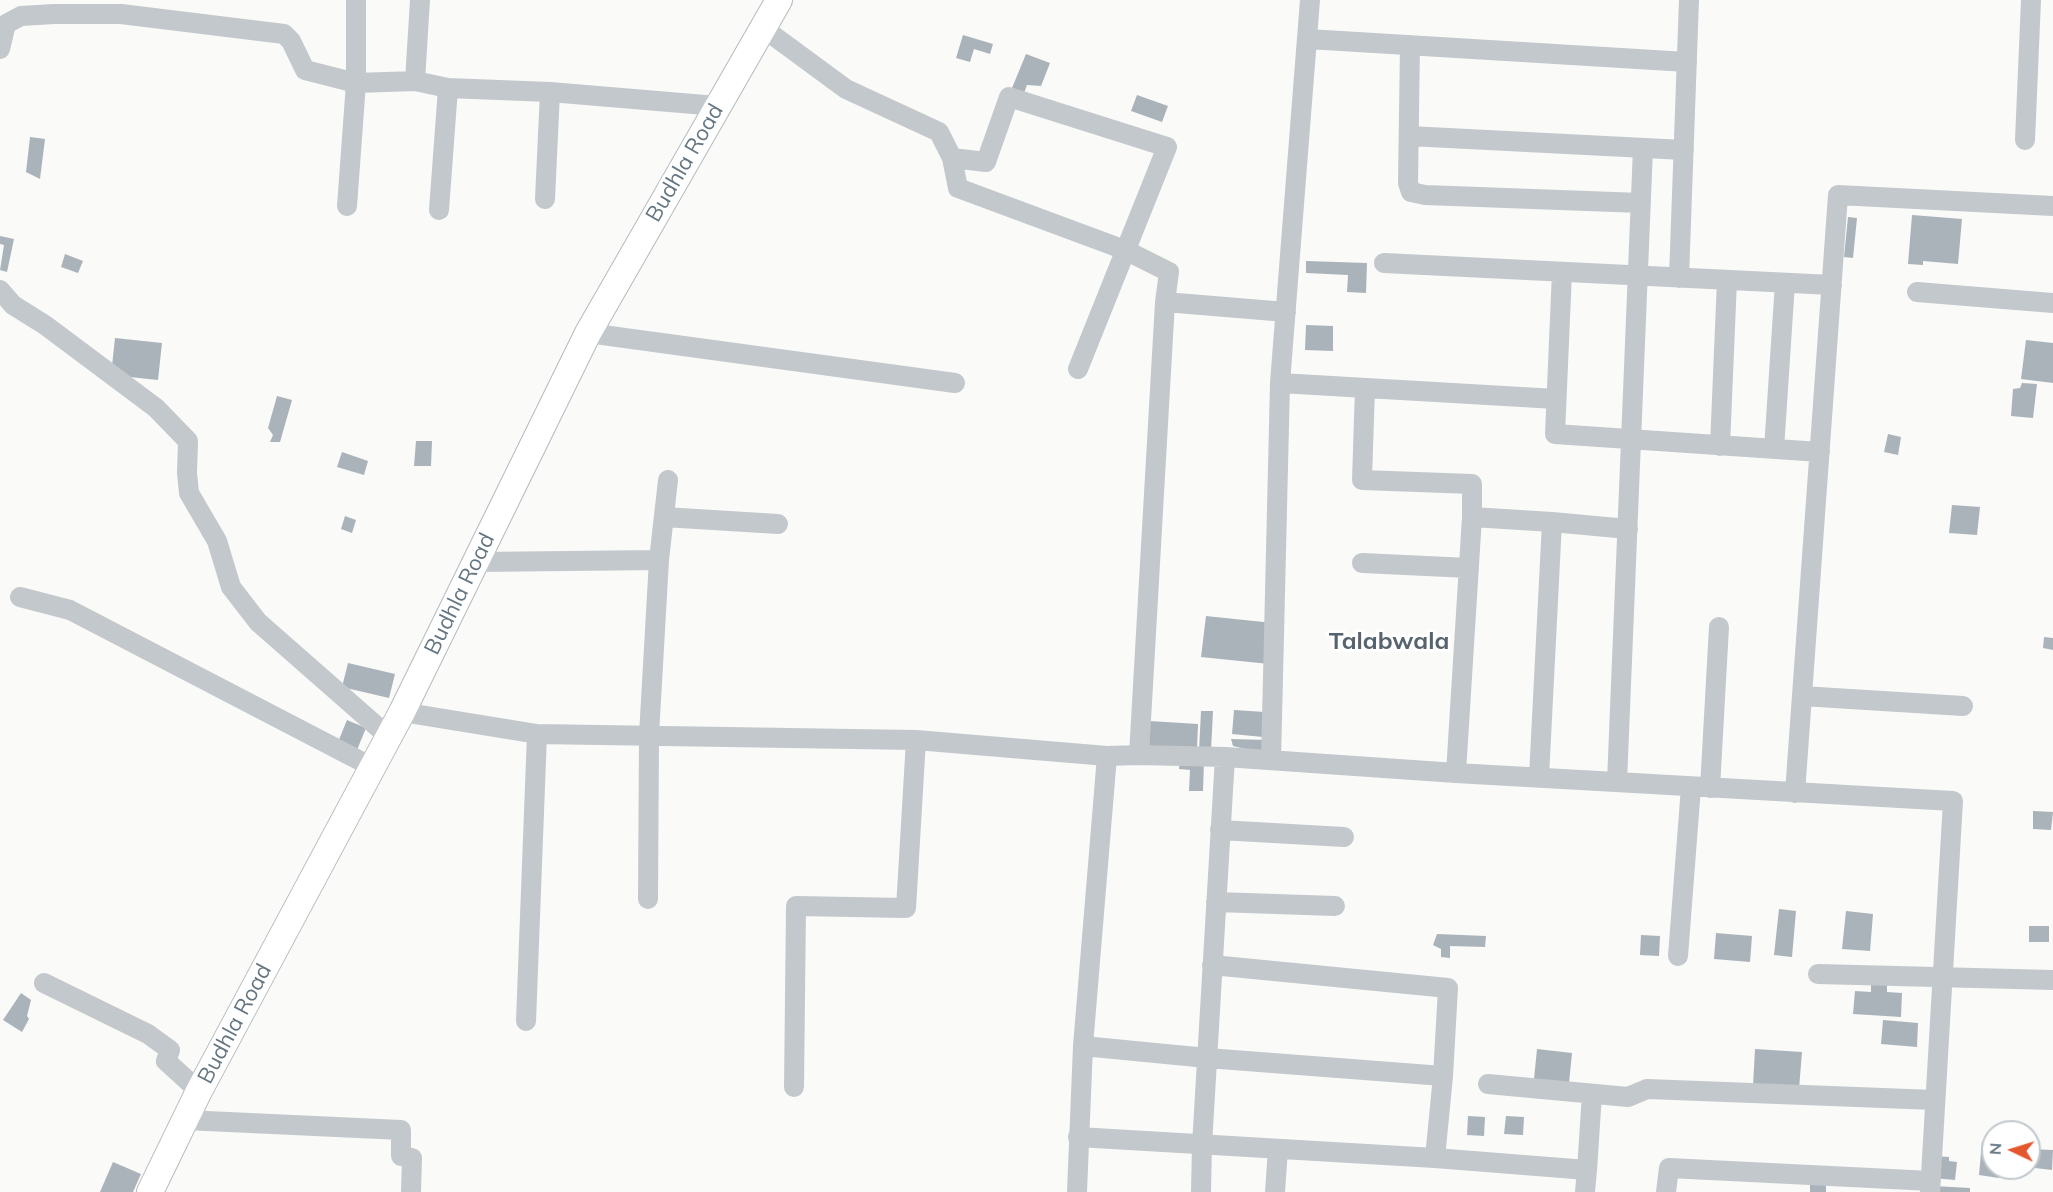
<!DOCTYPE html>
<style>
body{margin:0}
#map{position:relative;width:2053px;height:1192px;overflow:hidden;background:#fafaf8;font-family:Mulish,sans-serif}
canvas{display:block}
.north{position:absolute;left:1981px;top:1120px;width:60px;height:60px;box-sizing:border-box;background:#fff;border:2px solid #c1c8cd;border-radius:50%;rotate:274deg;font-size:16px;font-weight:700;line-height:24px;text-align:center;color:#657683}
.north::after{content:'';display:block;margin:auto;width:21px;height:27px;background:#e4572e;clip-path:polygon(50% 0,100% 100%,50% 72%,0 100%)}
</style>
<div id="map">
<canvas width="2053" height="1192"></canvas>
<div class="north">N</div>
</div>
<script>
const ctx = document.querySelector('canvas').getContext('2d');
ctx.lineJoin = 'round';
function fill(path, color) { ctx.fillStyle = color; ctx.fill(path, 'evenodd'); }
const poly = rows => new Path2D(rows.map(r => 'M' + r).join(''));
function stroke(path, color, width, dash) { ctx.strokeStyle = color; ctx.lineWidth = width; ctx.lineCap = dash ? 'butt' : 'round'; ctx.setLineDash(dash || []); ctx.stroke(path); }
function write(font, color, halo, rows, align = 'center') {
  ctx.font = font + ' Mulish,sans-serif'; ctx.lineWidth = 6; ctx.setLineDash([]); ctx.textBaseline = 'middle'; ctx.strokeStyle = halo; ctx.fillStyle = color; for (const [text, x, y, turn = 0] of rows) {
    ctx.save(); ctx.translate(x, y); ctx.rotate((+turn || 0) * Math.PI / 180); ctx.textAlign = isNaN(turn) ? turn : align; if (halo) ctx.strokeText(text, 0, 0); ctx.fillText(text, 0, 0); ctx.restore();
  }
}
fill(poly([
 [963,35,993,44,990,54,974,49,970,62,956,58],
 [1026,54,1050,63,1041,86,1027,85,1024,93,1012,88],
 [1137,95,1168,106,1162,122,1131,111],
 [30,137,45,139,40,179,26,172],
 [1912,215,1962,219,1958,264,1923,261,1923,265,1908,264],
 [1848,217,1857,218,1853,258,1844,257],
 [0,236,14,239,7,272,0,270,4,245,0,244],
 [65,254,83,261,78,273,61,267],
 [1306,261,1367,263,1366,293,1347,292,1348,275,1306,273],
 [1306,325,1333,326,1333,351,1305,350],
 [115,338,162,343,158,380,111,375],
 [2026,340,2053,343,2053,383,2021,379],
 [2022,383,2037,384,2033,418,2011,416,2013,389,2020,388],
 [277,396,292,400,280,442,270,442,273,435,268,428],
 [1888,434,1901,437,1898,455,1884,452],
 [416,441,432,441,431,466,414,466],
 [342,452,368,461,364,475,337,467],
 [1952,505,1980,507,1977,535,1949,533],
 [345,516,356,520,352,533,341,529],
 [1206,616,1273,623,1269,664,1201,657],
 [2044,637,2053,638,2053,650,2043,648],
 [348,663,395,674,389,698,342,687],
 [1234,710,1265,712,1263,737,1232,734],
 [1201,711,1213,711,1211,751,1199,751],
 [347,720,366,728,357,750,338,742],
 [1149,721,1198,724,1197,749,1148,746],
 [1231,739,1267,740,1266,754,1233,746],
 [1180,760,1204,761,1203,791,1189,791,1190,770,1179,769],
 [2033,811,2053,812,2051,830,2033,829],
 [1779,909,1796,911,1792,957,1774,955],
 [1846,911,1873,914,1870,951,1842,949],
 [2029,926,2049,926,2049,942,2029,942],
 [1716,933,1752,936,1750,962,1714,959],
 [1437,934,1486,936,1485,947,1450,946,1450,958,1441,957,1441,949,1433,945],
 [1641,935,1660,936,1659,956,1640,955],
 [1871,978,1887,979,1887,992,1902,993,1901,1017,1853,1014,1855,991,1871,992],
 [21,993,31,1000,27,1016,29,1019,22,1032,3,1020],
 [1883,1020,1918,1023,1917,1047,1881,1044],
 [1537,1049,1572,1053,1569,1083,1534,1079],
 [1755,1049,1802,1052,1799,1089,1753,1086],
 [1468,1116,1485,1117,1484,1136,1467,1135],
 [1506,1116,1524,1117,1523,1135,1504,1134],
 [1982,1142,1993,1143,1993,1168,2000,1168,1999,1178,1979,1175],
 [2029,1149,2053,1150,2052,1170,2035,1168,2035,1158,2029,1158],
 [1935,1156,1949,1157,1949,1161,1957,1162,1955,1180,1933,1178],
 [113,1162,141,1174,133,1192,100,1192],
 [1810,1182,1826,1182,1826,1192,1810,1192],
 [1934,1186,1970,1188,1970,1192,1933,1192]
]), '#aab3b9');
const major = poly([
 [150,1192,199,1091,402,712,588,333,779,0]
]);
stroke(major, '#b5babe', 28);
stroke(poly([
 [763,28,846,89,939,132,952,158,958,188,1125,250,1169,272,1165,302,1139,755],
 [1308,39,1687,62],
 [1410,45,1408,183,1411,192,1425,195,1641,203],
 [0,49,6,24,21,16,54,14,121,14,284,34,291,41,305,70,356,83,415,81,448,88,550,92,717,106],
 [415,81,420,0],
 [1409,136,1684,150],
 [2025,140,2031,0],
 [952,158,986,162,1009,97,1167,147,1078,369],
 [545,199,550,92],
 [347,206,356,83,356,0],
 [439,210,448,88],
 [1384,263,1832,285],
 [1562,272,1555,434,1820,452],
 [1679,278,1689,0],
 [0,290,13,305,45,325,156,408,188,441,187,473,189,493,217,541,231,587,258,622,389,737],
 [1917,292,2053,303],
 [1165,302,1286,312],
 [588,333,955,383],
 [1280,383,1556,399],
 [1365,388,1362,480,1472,484,1472,517,1456,773],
 [1720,446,1727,280],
 [1774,449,1785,283],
 [664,517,778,524],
 [1472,517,1552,522,1628,529],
 [476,562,659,560],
 [1362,563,1469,568],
 [20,597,70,610,372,767],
 [1802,696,1963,706],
 [402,712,537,734,916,740,1107,756,1139,755,1225,757,1456,773,1953,801,1930,1192],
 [1271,760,1280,383,1310,0],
 [1539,777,1552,522],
 [1617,782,1643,148],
 [1710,788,1719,627],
 [1795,793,1838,195,2053,206],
 [1220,830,1344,837],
 [648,899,649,735,659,560,668,480],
 [1216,902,1335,906],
 [1678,956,1691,787],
 [1212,965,1448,988,1443,1076,1435,1158],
 [1818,974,2053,980],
 [44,983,148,1034,170,1050,166,1061,199,1091],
 [526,1021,537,734],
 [1083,1046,1207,1058,1443,1076],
 [1488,1084,1628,1097,1647,1089,1935,1100],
 [794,1087,796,906,906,908,916,740],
 [185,1120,401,1130,401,1156,412,1158,411,1192],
 [1078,1137,1435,1158,1587,1170,1585,1192],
 [1587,1170,1592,1094],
 [1077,1192,1083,1046,1107,756],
 [1201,1192,1202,1145,1225,757],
 [1275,1192,1278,1149],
 [1666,1192,1669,1168,1931,1181]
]), '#c3c8cc', 20);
stroke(major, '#fff', 26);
write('22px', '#657683', '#fff', [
 ["Budhla Road",685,163,-60],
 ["Budhla Road",460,594,-64],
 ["Budhla Road",235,1024,-62]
]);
write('bold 24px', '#57646e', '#fff', [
 ["Talabwala",1389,642]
]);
</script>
